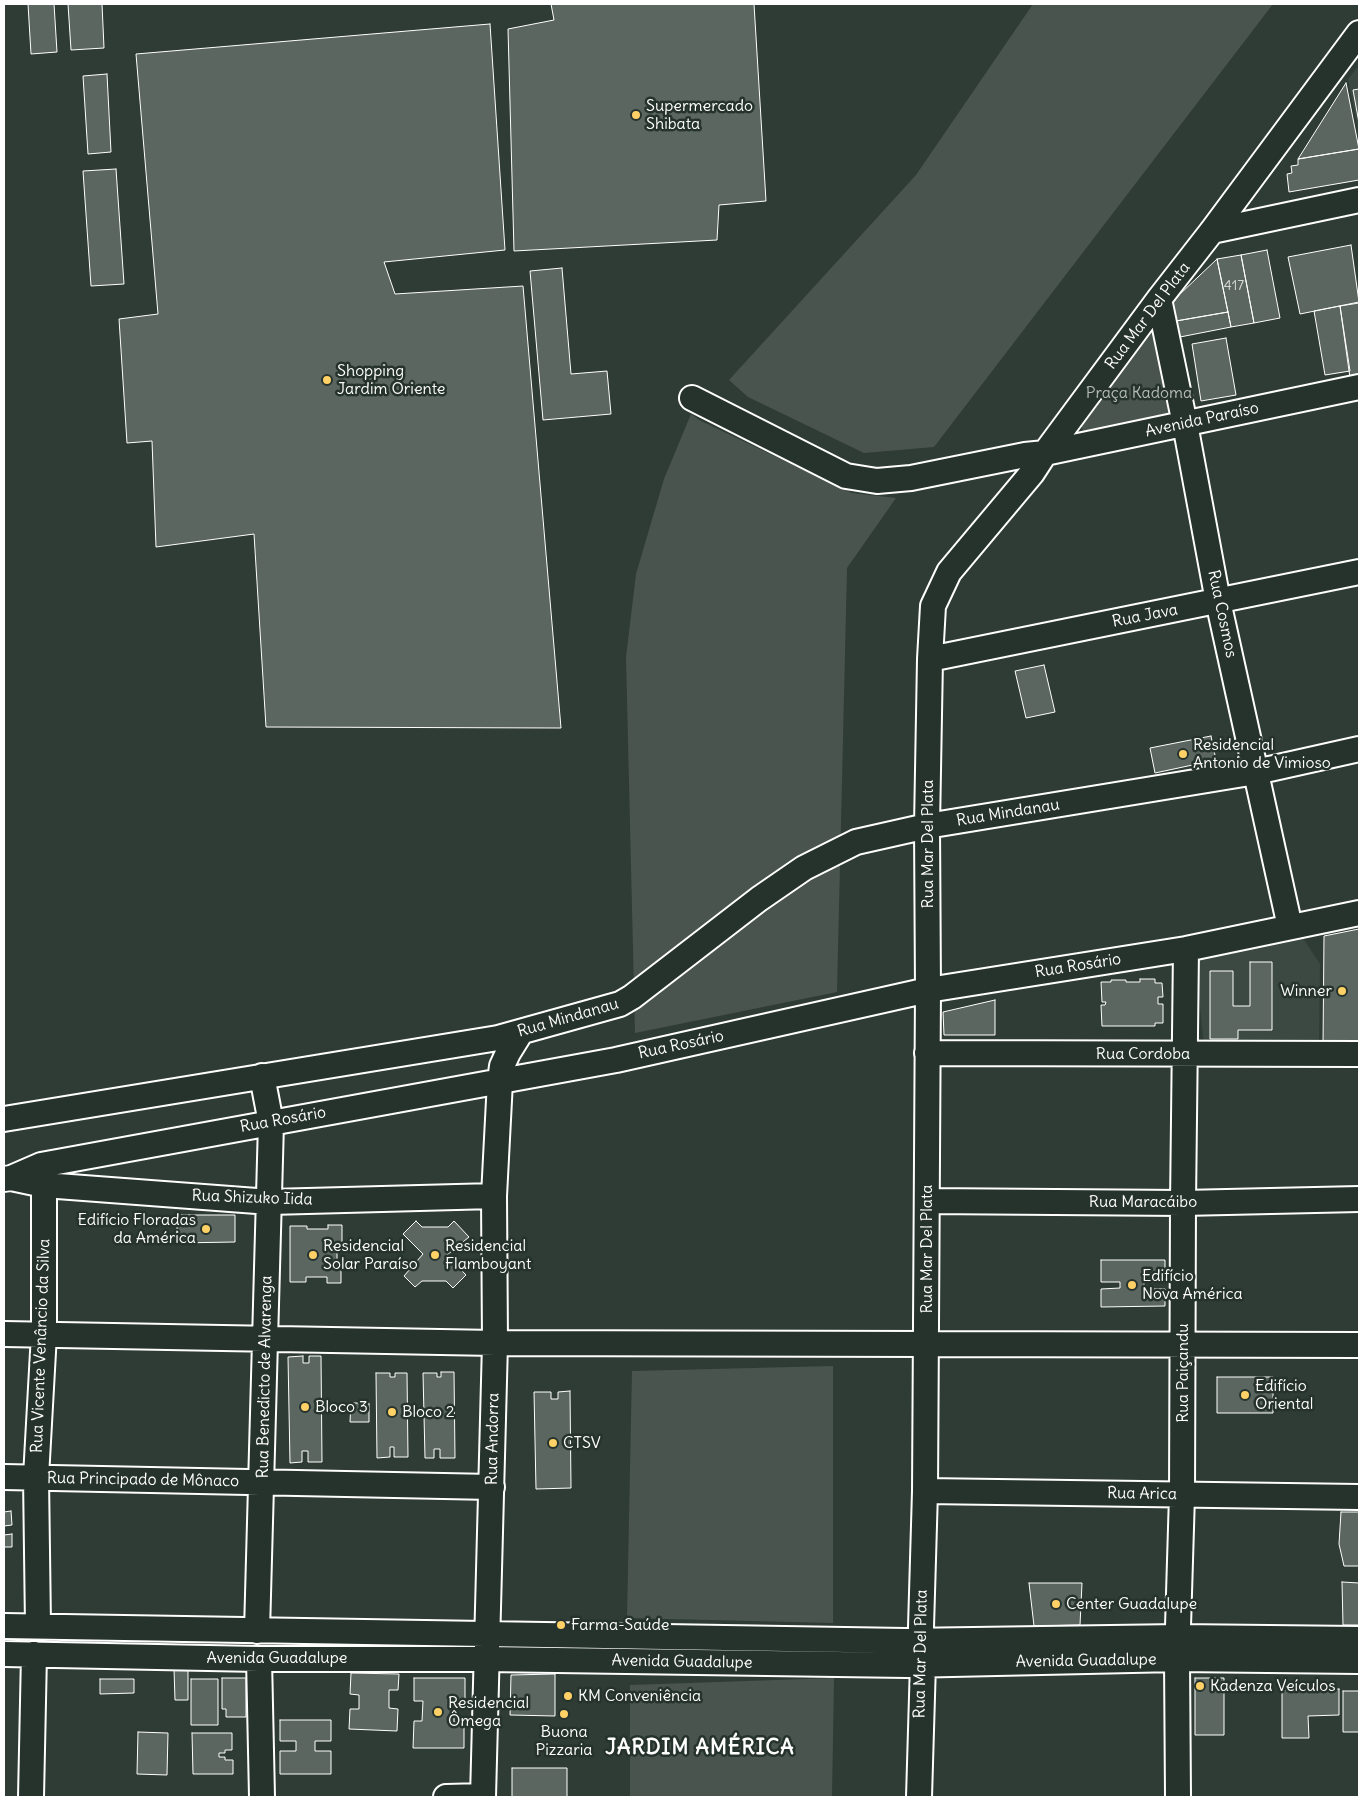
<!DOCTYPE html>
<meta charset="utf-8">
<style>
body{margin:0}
#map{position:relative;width:1363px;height:1801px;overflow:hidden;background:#2f3b35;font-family:Delius,sans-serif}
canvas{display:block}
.frame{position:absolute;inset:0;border:5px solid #fff;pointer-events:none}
</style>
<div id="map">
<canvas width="1363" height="1801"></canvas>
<div class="frame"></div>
</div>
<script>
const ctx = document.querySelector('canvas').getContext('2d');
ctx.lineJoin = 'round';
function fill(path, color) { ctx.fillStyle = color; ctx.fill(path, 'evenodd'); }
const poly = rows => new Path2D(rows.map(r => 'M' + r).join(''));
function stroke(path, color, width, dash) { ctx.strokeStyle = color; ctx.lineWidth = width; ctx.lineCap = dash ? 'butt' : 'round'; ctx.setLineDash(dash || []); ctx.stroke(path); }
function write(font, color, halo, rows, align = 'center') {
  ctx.font = font + ' Delius,sans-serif'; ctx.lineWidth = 5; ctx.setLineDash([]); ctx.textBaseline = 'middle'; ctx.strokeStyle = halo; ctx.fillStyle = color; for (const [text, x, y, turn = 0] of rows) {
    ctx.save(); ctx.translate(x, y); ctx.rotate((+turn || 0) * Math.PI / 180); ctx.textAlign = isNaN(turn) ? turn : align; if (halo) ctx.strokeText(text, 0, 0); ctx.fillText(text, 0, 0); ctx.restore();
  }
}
fill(poly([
 [1359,65,1359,135,1348,79],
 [1303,938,1320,964,1319,1046,1204,1047,1195,956]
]), '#3c4842');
fill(poly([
 [1033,4,1273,4,934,447,864,453,748,397,729,380,916,175],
 [1153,327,1175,417,1090,435,1083,432,1081,423],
 [691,414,699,420,852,493,896,498,847,568,837,992,635,1033,626,657,636,574,664,479],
 [833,1366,833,1623,627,1618,632,1371],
 [834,1678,832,1797,630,1797,630,1685]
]), '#4a544f');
const building = poly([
 [28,4,54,4,57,52,31,54,28,4],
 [68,4,102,4,104,48,71,50,68,4],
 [551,4,754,4,766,201,719,205,717,240,514,251,508,29,554,20,551,4],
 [490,24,505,250,384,262,395,294,523,286,561,728,266,727,254,534,156,547,152,441,127,443,119,319,158,314,136,54,490,24],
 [107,74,111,152,88,154,83,76,107,74],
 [1346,83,1359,149,1298,159,1346,83],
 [1359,89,1359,123,1353,90,1359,89],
 [1359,149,1359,180,1289,192,1287,174,1292,173,1291,166,1298,165,1298,159,1359,149],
 [116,169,124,284,91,286,83,171,116,169],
 [1351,245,1359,302,1300,314,1288,257,1351,245],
 [1267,250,1280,318,1254,323,1241,255,1267,250],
 [1241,255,1254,323,1231,327,1217,259,1241,255],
 [1217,259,1228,312,1176,321,1172,308,1173,303,1179,295,1217,259],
 [562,268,571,374,607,371,611,414,543,420,530,271,562,268],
 [1359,303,1359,376,1350,378,1340,306,1359,303],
 [1340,306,1350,371,1325,375,1314,311,1340,306],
 [1228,312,1231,327,1180,337,1176,321,1228,312],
 [1226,338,1236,395,1201,401,1192,344,1226,338],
 [1044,665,1055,712,1026,718,1015,671,1044,665],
 [1211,736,1216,760,1155,773,1150,748,1211,736],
 [1359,929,1359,1045,1323,1045,1324,936,1359,929],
 [1250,962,1272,962,1272,1030,1238,1030,1238,1039,1210,1039,1210,971,1233,971,1233,1006,1250,1006,1250,962],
 [1140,979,1155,979,1155,983,1162,983,1163,997,1158,997,1158,1004,1163,1004,1163,1023,1155,1023,1155,1026,1102,1026,1101,1005,1105,1005,1106,1002,1102,1002,1101,982,1111,982,1111,980,1126,980,1126,982,1140,982,1140,979],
 [995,1000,995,1035,944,1035,943,1012,995,1000],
 [177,1215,235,1215,235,1242,177,1243,177,1215],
 [416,1221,422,1227,448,1227,454,1221,469,1237,447,1255,466,1275,453,1288,446,1281,422,1281,415,1287,404,1276,423,1254,403,1234,416,1221],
 [328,1225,342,1225,342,1244,337,1244,337,1267,341,1267,341,1283,327,1283,327,1277,306,1277,306,1282,290,1282,290,1226,307,1226,307,1229,328,1229,328,1225],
 [1101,1260,1165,1260,1165,1282,1144,1282,1144,1289,1165,1289,1165,1306,1101,1307,1101,1289,1120,1288,1120,1282,1101,1282,1101,1260],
 [303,1356,303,1363,309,1363,309,1356,321,1356,322,1462,308,1462,308,1451,302,1451,302,1462,290,1463,288,1357,303,1356],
 [441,1372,454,1372,455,1458,440,1458,440,1449,434,1449,434,1458,425,1458,423,1373,437,1373,437,1377,441,1377,441,1372],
 [376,1373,390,1373,390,1377,395,1377,395,1373,407,1373,408,1457,394,1457,394,1447,390,1447,390,1457,377,1458,376,1373],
 [1217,1377,1273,1377,1273,1413,1217,1413,1217,1377],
 [570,1391,571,1488,536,1489,534,1392,551,1392,551,1399,558,1399,558,1392,570,1391],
 [351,1403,369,1403,369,1422,350,1422,351,1403],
 [11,1511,12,1525,4,1526,4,1512,11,1511],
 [1341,1512,1359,1512,1359,1566,1344,1566,1339,1544,1341,1512],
 [12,1534,12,1547,4,1547,4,1535,12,1534],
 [1342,1582,1359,1583,1359,1625,1343,1625,1342,1582],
 [1029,1583,1082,1583,1080,1625,1034,1626,1029,1583],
 [174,1669,188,1669,188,1700,175,1700,174,1669],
 [351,1673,399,1674,398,1690,389,1690,389,1708,398,1709,397,1731,349,1729,350,1709,359,1709,359,1695,350,1694,351,1673],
 [555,1674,555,1716,510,1715,511,1675,555,1674],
 [222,1678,246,1678,246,1717,226,1717,226,1709,222,1709,222,1678],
 [414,1678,465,1678,465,1702,454,1702,454,1722,464,1723,464,1748,413,1748,414,1721,422,1721,423,1701,414,1701,414,1678],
 [1195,1678,1224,1678,1224,1735,1195,1735,1195,1678],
 [100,1679,134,1679,134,1693,100,1694,100,1679],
 [191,1679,218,1679,218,1725,191,1725,191,1679],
 [1339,1689,1339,1715,1308,1716,1309,1738,1282,1738,1282,1690,1339,1689],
 [1343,1691,1359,1691,1359,1732,1343,1732,1343,1691],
 [280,1720,331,1720,331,1741,315,1741,315,1751,331,1751,331,1774,280,1774,280,1751,296,1751,296,1741,280,1741,280,1720],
 [138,1732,168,1733,167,1775,137,1774,138,1732],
 [192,1733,232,1733,232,1750,225,1750,225,1753,219,1753,219,1757,225,1757,225,1760,233,1760,233,1774,193,1774,192,1733],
 [512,1768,567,1768,567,1797,512,1797,512,1768]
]);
fill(building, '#5b6661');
stroke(building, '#fff', 1);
const minor = poly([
 [1212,231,1359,200],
 [1159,299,1185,424,1218,601,1290,927],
 [692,398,846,476,877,481,911,478,1025,455,1045,453,1359,387],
 [930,659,1359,572],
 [927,1053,1359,1054],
 [4,1119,498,1038,620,1004,632,997,759,899,804,868,856,842,927,826,1256,772,1359,749],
 [11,1178,44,1185,270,1202,494,1196],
 [4,1179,11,1178,41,1165,616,1060,928,990,1186,949,1359,913],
 [927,1201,1183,1203,1359,1199],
 [4,1334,495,1343,1359,1345],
 [4,1477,492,1487],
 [925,1491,1359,1497],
 [4,1626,905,1641,1179,1637,1359,1639],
 [38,1626,36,1477,44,1334,44,1185],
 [257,1631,271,1123,262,1076],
 [4,1654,259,1659,486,1659,907,1665,1177,1659,1359,1661],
 [259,1659,262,1797],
 [31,1797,34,1654],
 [446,1797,483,1796],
 [483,1797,495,1343,494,1196,500,1081,502,1066,508,1053,521,1032],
 [919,1797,923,1663,921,1627,925,1491,928,990,927,826,930,659,933,606,949,572,1032,473,1045,453,1159,299,1212,231,1359,33],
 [1178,1797,1177,1659,1182,1495,1183,1203,1186,949]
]);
stroke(minor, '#fff', 28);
stroke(minor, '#26332d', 24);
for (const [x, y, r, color] of [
 [636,115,5,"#ffd166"],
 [327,380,5,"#ffd166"],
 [1183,754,5,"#ffd166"],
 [1342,991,5,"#ffd166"],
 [206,1229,5,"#ffd166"],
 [313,1255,5,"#ffd166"],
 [435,1255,5,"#ffd166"],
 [1132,1285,5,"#ffd166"],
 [1245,1395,5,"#ffd166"],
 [305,1407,5,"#ffd166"],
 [392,1412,5,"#ffd166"],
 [553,1443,5,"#ffd166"],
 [1056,1604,5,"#ffd166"],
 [561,1625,5,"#ffd166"],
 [1200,1686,5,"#ffd166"],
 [568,1696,5,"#ffd166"],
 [438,1712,5,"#ffd166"],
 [564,1714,5,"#ffd166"]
]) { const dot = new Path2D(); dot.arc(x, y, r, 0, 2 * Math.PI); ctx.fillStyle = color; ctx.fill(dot); stroke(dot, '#26332d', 2); }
write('14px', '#d6d9d8', null, [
 ["417",1234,286]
]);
write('16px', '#fff', '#26332d', [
 ["Supermercado",646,106],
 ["Shibata",646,124],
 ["Shopping",337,371],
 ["Jardim Oriente",337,389],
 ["Residencial",1193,745],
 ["Antonio de Vimioso",1193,763],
 ["Winner",1332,991,"right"],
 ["Edifício Floradas",196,1220,"right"],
 ["da América",196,1238,"right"],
 ["Residencial",323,1246],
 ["Solar Paraíso",323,1264],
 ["Residencial",445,1246],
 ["Flamboyant",445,1264],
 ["Edifício",1142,1276],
 ["Nova América",1142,1294],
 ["Edifício",1255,1386],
 ["Oriental",1255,1404],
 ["Bloco 3",315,1407],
 ["Bloco 2",402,1412],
 ["CTSV",563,1443],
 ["Center Guadalupe",1066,1604],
 ["Farma-Saúde",571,1625],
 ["Kadenza Veículos",1210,1686],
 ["KM Conveniência",578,1696],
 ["Residencial",448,1703],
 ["Ômega",448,1721],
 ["Buona",564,1732,"center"],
 ["Pizzaria",564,1750,"center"]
], 'left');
write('16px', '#fff', '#26332d', [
 ["Rua Mar Del Plata",1148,316,-53],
 ["Avenida Paraíso",1202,420,-12],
 ["Rua Cosmos",1222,614,78],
 ["Rua Java",1145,616,-11],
 ["Rua Mindanau",1008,813,-9],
 ["Rua Mar Del Plata",928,844,-90],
 ["Rua Rosário",1078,966,-9],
 ["Rua Mindanau",568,1018,-16],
 ["Rua Rosário",681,1045,-12],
 ["Rua Cordoba",1143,1054],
 ["Rua Rosário",283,1120,-10],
 ["Rua Shizuko Iida",252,1198,2],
 ["Rua Maracáibo",1143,1202],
 ["Rua Mar Del Plata",927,1249,-90],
 ["Rua Vicente Venâncio da Silva",41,1346,-88],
 ["Rua Paiçandu",1183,1373,-90],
 ["Rua Benedicto de Alvarenga",265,1377,-89],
 ["Rua Andorra",493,1439,-89],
 ["Rua Principado de Mônaco",143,1480,1],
 ["Rua Arica",1142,1494,1],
 ["Rua Mar Del Plata",921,1654,-89],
 ["Avenida Guadalupe",277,1658],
 ["Avenida Guadalupe",1086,1661,-1],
 ["Avenida Guadalupe",682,1662,1]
]);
write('16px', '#b7bbb9', '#26332d', [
 ["Praça Kadoma",1139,393]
]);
ctx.letterSpacing = '1px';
write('bold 21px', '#fff', '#26332d', [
 ["JARDIM AMÉRICA",700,1748]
]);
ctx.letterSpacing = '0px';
</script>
